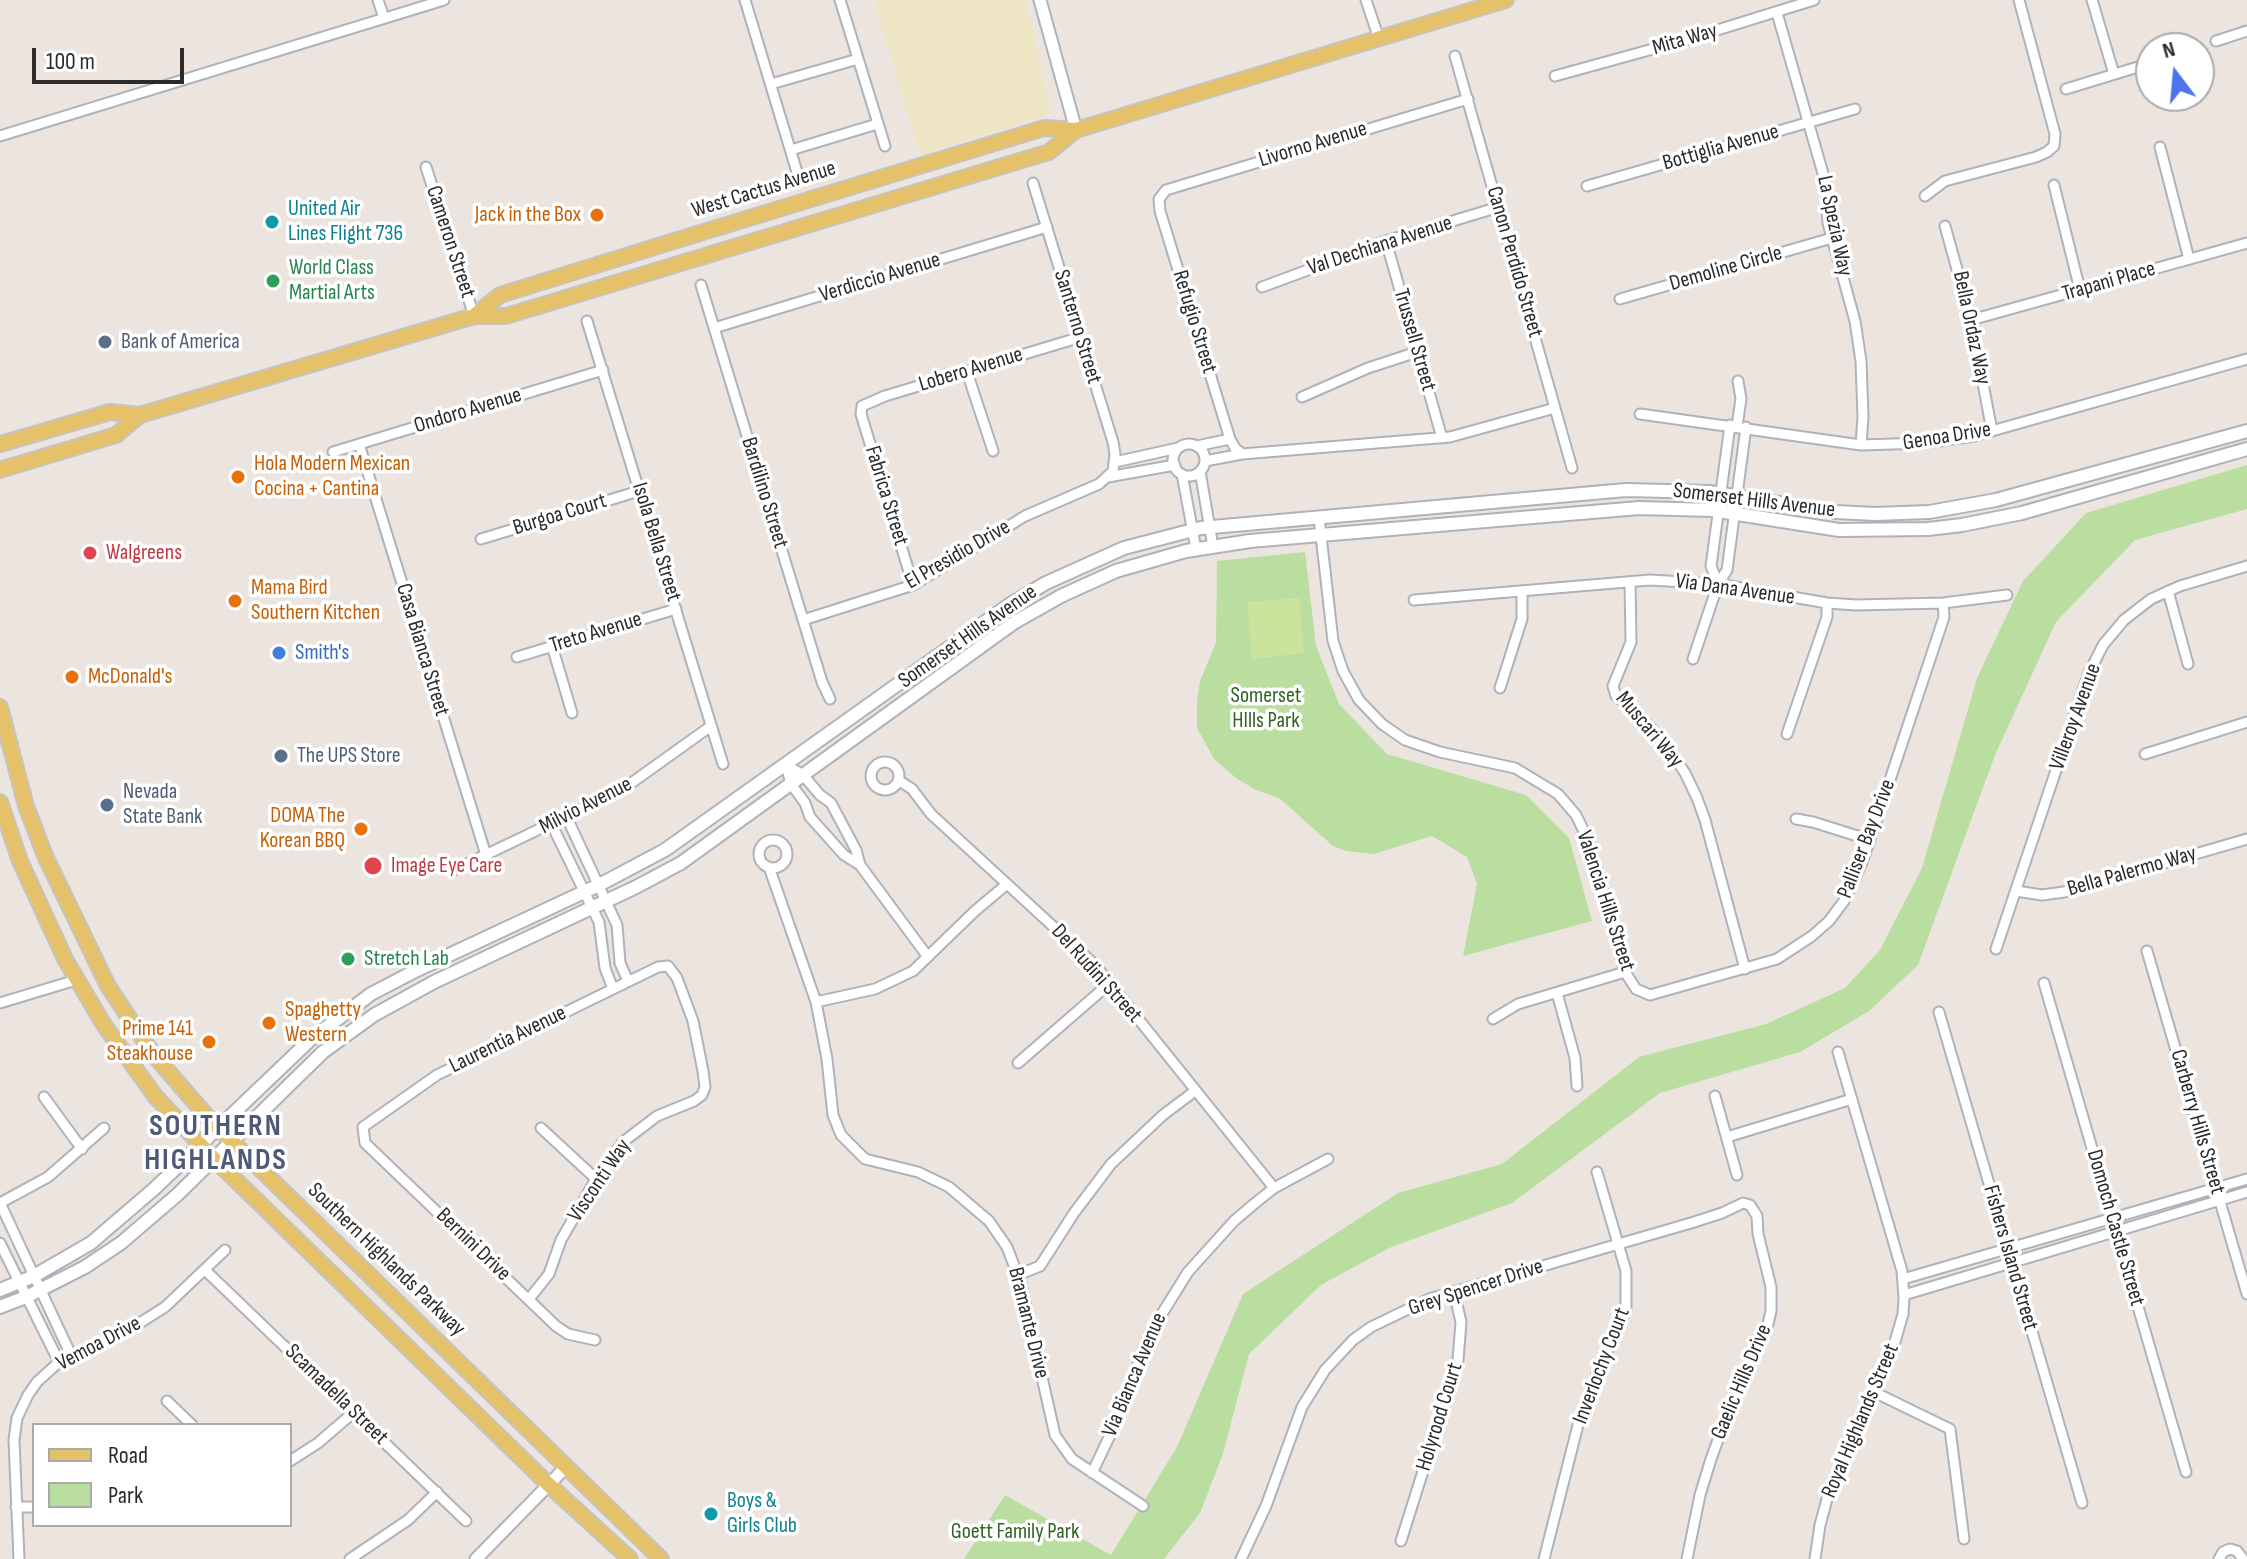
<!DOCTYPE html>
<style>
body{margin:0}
#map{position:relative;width:2247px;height:1559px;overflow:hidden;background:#ece5df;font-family:"Sofia Sans Condensed",sans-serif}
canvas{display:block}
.legend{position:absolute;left:32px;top:1423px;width:260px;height:104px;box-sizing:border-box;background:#fff;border:2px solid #aaa;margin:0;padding:10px 14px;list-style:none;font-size:24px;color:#2b2b2b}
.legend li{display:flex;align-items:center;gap:16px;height:40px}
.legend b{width:40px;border:2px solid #aaa}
.north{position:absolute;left:2135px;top:32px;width:80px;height:80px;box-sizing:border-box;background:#fff;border:2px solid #aaa;border-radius:50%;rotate:344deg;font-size:22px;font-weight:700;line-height:32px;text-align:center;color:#2b2b2b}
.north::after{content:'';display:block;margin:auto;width:28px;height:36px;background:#4d74eb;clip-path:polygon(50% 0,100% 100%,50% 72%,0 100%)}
.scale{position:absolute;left:32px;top:48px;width:152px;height:36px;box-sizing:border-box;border:4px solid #2b2b2b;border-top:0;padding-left:10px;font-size:24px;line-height:28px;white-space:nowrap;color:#2b2b2b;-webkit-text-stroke:6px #fff;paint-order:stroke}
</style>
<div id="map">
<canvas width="2247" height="1559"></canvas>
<ul class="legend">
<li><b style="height:10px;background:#e5c16a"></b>Road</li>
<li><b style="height:22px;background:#b9dea0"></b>Park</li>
</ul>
<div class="north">N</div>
<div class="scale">100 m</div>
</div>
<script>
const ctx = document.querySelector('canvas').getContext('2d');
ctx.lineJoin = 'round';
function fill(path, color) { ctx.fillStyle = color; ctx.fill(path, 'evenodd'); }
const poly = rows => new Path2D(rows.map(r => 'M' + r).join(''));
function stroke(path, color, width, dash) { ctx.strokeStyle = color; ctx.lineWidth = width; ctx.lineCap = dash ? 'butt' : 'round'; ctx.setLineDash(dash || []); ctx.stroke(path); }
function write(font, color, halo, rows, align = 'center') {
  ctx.font = font + ' "Sofia Sans Condensed",sans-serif'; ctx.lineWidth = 7; ctx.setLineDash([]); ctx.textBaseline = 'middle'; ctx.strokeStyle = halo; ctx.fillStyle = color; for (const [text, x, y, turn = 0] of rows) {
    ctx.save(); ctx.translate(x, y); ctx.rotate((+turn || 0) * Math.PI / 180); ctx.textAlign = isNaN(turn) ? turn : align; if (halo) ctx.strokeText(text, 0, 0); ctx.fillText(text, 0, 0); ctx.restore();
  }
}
fill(poly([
 [2247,465,2247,509,2135,540,2056,622,1995,755,1918,965,1869,1011,1800,1052,1660,1093,1512,1203,1389,1248,1321,1285,1249,1354,1223,1454,1200,1513,1164,1559,964,1559,1005,1495,1111,1555,1177,1447,1243,1294,1398,1193,1502,1164,1639,1057,1766,1024,1845,988,1880,950,1922,868,1977,678,2023,581,2086,513],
 [1305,552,1316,646,1339,704,1387,754,1526,795,1569,838,1592,921,1463,956,1477,884,1467,857,1432,836,1374,854,1346,851,1333,846,1279,798,1256,790,1236,778,1214,759,1197,728,1197,701,1200,681,1216,643,1217,561]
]), '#b9dea0');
fill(poly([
 [874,0,1026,0,1051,113,920,156]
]), '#eee5c5');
fill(poly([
 [1299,598,1304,653,1252,659,1247,602]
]), '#cae49c');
const minor = poly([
 [378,0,384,18],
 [745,0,797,172],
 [840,0,885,146],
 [1366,0,1379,39],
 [2092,0,2114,74],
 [1777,13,1826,184,1828,223,1855,321,1861,361,1863,417,1861,445],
 [2216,41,2247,31],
 [1455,56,1572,468],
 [1555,76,1682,41,1814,0],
 [771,84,858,59],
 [2066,89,2151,63],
 [1468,99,1166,190,1159,199,1160,211,1230,439,1235,448,1242,454,1450,437,1555,408],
 [0,136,444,0],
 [2160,147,2189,259],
 [791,150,877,124],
 [426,167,474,316],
 [2054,185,2080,290],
 [1587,186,1855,109],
 [1925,196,1945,181,2036,157,2047,152,2054,146,2055,134,2019,0],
 [1945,226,1971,320,1992,431],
 [1386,241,1442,438],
 [701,285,822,682,830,699],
 [1262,287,1386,241,1499,207],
 [1620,299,1832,238],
 [1971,320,2247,243],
 [587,321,723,764],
 [714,328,1047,227],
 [967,372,993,451],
 [1302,397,1368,368,1417,352],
 [1640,414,1861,445,1925,443,1974,436,2247,359],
 [1737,426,1741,399,1738,381],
 [359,444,486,855],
 '1173 460a16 16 0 1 1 32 0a16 16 0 1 1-32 0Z',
 [1197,446,1230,439],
 [333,452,603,370],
 [1205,461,1242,454],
 [1115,462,1178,448],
 [1200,471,1213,547],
 [1182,474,1196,549],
 [1108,477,1175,465],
 [1319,518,1333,641,1343,671,1359,700,1382,724,1405,740,1440,752,1515,768,1558,794,1576,815,1589,842,1625,972,1636,989,1650,995,1777,959,1812,936,1829,921,1844,901,1861,865,1878,816,1944,617,1943,603],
 [481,539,639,491],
 [1630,582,1631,642,1613,686,1616,696,1636,712,1667,746,1685,773,1697,798,1705,820,1745,969],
 [1718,584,1711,566,1730,425],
 [913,585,861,414,862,406,885,396,1081,337],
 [2168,591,2188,664],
 [1414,600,1650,580,1718,584,1827,603,1856,605,1943,603,2007,595],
 [803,620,913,585,1025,516,1099,484,1113,471,1115,454,1113,442,1033,183],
 [552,646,572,713],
 [517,657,676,609],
 [1693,659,1718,584,1727,570,1746,427],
 [1500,688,1522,619,1522,591],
 [1787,734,1827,617,1827,603],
 [2145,754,2247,722],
 '871 776a14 14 0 1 1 28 0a14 14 0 1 1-28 0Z',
 [786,765,803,775,820,795,831,803,856,850,860,865,928,957],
 [786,765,791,784,805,803,810,817,844,855,860,865],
 [898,780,912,789,931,814,1095,965,1274,1188],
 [567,818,617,925,620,963,628,981],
 [1796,819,1813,822,1870,840],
 [552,825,599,922,605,968,613,989],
 '759 854a14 14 0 1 1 28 0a14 14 0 1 1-28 0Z',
 [769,867,816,1002,827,1059,833,1115,841,1135,865,1159,918,1172,949,1187,989,1221,1007,1247,1021,1284,1055,1435,1072,1459,1143,1506],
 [452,871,623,789,711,726],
 [2016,891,2042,895,2064,892,2247,839],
 [1996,949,2088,675,2103,645,2124,620,2151,599,2180,586,2247,566],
 [2147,951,2247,1294],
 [2044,983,2186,1472],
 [1557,993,1575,1058,1577,1086],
 [816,1002,875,989,913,971,975,911,1007,884],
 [0,1003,76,980],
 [1939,1012,2082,1503],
 [1493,1019,1518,1004,1625,972],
 [1018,1063,1110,983],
 [1715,1096,1737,1175],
 [44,1097,82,1149],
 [541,1128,596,1179],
 [1727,1137,1852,1099],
 [0,1203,71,1355],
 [0,1203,48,1177,104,1128],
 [0,1243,59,1362],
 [205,1270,466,1521],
 [1018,1275,1040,1266,1074,1213,1111,1164,1163,1115,1195,1091],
 [1903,1279,2247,1179],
 [1904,1295,2247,1192],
 [529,1299,549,1274,561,1240,596,1179,623,1142,657,1116,694,1101,702,1095,705,1087,703,1071,693,1021,677,978,668,966,658,967,437,1075,363,1127,365,1143,556,1326,568,1334,595,1340],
 [1874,1392,1950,1429,1964,1539],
 [167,1401,192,1425],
 [290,1461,318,1443,354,1412],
 [1092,1473,1113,1429,1150,1333,1188,1272,1234,1221,1254,1204,1274,1188,1328,1159],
 [16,1507,34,1507],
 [1401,1541,1458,1360,1461,1322,1454,1292],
 [19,1559,14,1440,17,1418,28,1395,37,1382,59,1362,135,1326,165,1307,225,1250],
 [350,1559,408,1520,437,1492],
 [1241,1559,1266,1506,1302,1407,1325,1370,1353,1340,1371,1327,1429,1299,1691,1223,1722,1213,1743,1203,1750,1205,1757,1216,1758,1234,1771,1287,1771,1311,1768,1324,1729,1410,1711,1459,1700,1495,1687,1559],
 [1544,1559,1578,1425,1596,1376,1626,1310,1626,1271,1597,1172],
 [1815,1559,1820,1525,1830,1488,1892,1352,1903,1314,1904,1297,1902,1271,1838,1052],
 [2219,1559,2223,1552,2230,1549,2237,1551,2243,1559]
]);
const tertiary = poly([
 [1040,0,1076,130],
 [476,1559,567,1466]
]);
const secondary = poly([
 [0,1290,34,1276,91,1243,154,1189,311,1039,371,994,417,970,599,885,665,850,1009,605,1046,583,1124,548,1201,528,1626,490,1709,492,1836,512,1875,514,1929,512,1996,500,2247,431],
 [0,1307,26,1297,85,1267,121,1243,177,1195,323,1052,374,1015,434,982,636,887,681,863,1015,622,1061,596,1116,571,1186,551,1250,541,1639,508,1712,510,1839,530,1928,529,1962,525,2022,513,2247,449]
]);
const primary = poly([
 [474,316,500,295,687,237,1044,128,1076,130,1506,0],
 [0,444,110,412,140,415,474,316,506,316,1049,152,1076,130],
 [0,470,116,435,140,415],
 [0,707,26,806,46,858,108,986,153,1054,211,1121,661,1559],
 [0,802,20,861,65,959,104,1025,155,1096,214,1159,549,1485,630,1559]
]);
stroke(minor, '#afb2ba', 13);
stroke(tertiary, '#afb2ba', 15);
stroke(secondary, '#afb2ba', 16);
stroke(primary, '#c4c4c4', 18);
stroke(minor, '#fff', 9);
stroke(tertiary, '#fff', 11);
stroke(secondary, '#fff', 12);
stroke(primary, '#e5c16a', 14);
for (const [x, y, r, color] of [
 [597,215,8,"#e8710a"],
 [272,222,8,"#0f9aa8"],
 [273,281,8,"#2e9e5b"],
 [105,342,8,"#5c6f8a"],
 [238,477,8,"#e8710a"],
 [90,553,8,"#e0444e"],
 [235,601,8,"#e8710a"],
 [279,653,8,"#3f7fe0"],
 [72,677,8,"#e8710a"],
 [281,756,8,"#5c6f8a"],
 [107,805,8,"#5c6f8a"],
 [361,829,8,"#e8710a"],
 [373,866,10,"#e0444e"],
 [348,959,8,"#2e9e5b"],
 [269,1023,8,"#e8710a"],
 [209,1042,8,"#e8710a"],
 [711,1514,8,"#0f9aa8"]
]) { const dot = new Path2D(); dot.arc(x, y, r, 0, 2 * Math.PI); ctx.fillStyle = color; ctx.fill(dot); stroke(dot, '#fff', 3); }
write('22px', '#2b2b2b', '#fff', [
 ["Mita Way",1685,40,-16],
 ["Livorno Avenue",1313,145,-17],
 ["Bottiglia Avenue",1721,148,-16],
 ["West Cactus Avenue",764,190,-17],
 ["La Spezia Way",1834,226,78],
 ["Cameron Street",450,242,72],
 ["Val Dechiana Avenue",1380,246,-18],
 ["Canon Perdido Street",1514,262,74],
 ["Demoline Circle",1726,269,-16],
 ["Verdiccio Avenue",880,278,-17],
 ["Trapani Place",2109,282,-16],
 ["Refugio Street",1194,322,73],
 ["Santerno Street",1077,327,73],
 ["Bella Ordaz Way",1971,328,78],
 ["Trussell Street",1414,340,74],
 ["Lobero Avenue",971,370,-17],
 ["Ondoro Avenue",468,411,-17],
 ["Genoa Drive",1947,437,-9],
 ["Bardilino Street",764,493,73],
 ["Fabrica Street",886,496,73],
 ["Somerset Hills Avenue",1754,501,7],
 ["Burgoa Court",560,515,-17],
 ["Isola Bella Street",656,542,73],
 ["El Presidio Drive",958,555,-30],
 ["Via Dana Avenue",1735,590,8],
 ["Treto Avenue",596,633,-17],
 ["Somerset Hills Avenue",968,637,-35],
 ["Casa Bianca Street",422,650,73],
 ["Villeroy Avenue",2076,717,-70],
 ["Muscari Way",1649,730,50],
 ["Milvio Avenue",586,806,-27],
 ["Palliser Bay Drive",1867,839,-69],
 ["Bella Palermo Way",2132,872,-16],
 ["Valencia Hills Street",1605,901,72],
 ["Del Rudini Street",1096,974,48],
 ["Laurentia Avenue",508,1040,-26],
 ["Carberry Hills Street",2197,1122,74],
 ["Visconti Way",600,1181,-56],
 ["Domoch Castle Street",2115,1228,74],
 ["Bernini Drive",473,1245,44],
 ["Fishers Island Street",2010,1258,74],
 ["Southern Highlands Parkway",386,1260,44],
 ["Grey Spencer Drive",1476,1288,-18],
 ["Bramante Drive",1028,1323,76],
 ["Vemoa Drive",99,1344,-28],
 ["Inverlochy Court",1602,1366,-69],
 ["Via Bianca Avenue",1135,1375,-67],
 ["Gaelic Hills Drive",1742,1382,-67],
 ["Scamadella Street",336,1395,44],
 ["Holyrood Court",1440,1417,-73],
 ["Royal Highlands Street",1861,1421,-67]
]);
write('22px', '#0d838f', '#fff', [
 ["United Air",288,209],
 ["Lines Flight 736",288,234],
 ["Boys &",727,1501],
 ["Girls Club",727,1526]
], 'left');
write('22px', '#c56008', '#fff', [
 ["Jack in the Box",581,215,"right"],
 ["Hola Modern Mexican",254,464],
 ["Cocina + Cantina",254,489],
 ["Mama Bird",251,588],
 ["Southern Kitchen",251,613],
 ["McDonald's",88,677],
 ["DOMA The",345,816,"right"],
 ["Korean BBQ",345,841,"right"],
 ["Spaghetty",285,1010],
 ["Western",285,1035],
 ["Prime 141",193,1029,"right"],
 ["Steakhouse",193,1054,"right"]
], 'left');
write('22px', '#27864d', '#fff', [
 ["World Class",289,268],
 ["Martial Arts",289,293],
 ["Stretch Lab",364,959]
], 'left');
write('22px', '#4e5e75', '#fff', [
 ["Bank of America",121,342],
 ["The UPS Store",297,756],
 ["Nevada",123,792],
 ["State Bank",123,817]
], 'left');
write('22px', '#be3a42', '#fff', [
 ["Walgreens",106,553],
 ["Image Eye Care",391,866]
], 'left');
write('22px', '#366cbe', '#fff', [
 ["Smith's",295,653]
], 'left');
write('22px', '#326321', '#fff', [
 ["Somerset",1266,696],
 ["HIlls Park",1266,721],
 ["Goett Family Park",1015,1532]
]);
ctx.letterSpacing = '2px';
write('bold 30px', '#4f5978', '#fff', [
 ["SOUTHERN",216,1127],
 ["HIGHLANDS",216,1161]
]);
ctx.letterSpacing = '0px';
</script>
